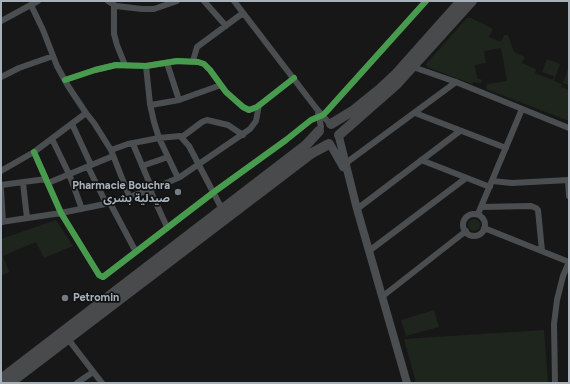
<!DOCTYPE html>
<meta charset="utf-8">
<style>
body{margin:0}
#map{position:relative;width:570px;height:384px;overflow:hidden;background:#171717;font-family:Figtree,sans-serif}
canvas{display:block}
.frame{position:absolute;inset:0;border:2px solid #a8b1b9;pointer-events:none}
</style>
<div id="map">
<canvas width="570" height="384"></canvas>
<div class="frame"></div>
</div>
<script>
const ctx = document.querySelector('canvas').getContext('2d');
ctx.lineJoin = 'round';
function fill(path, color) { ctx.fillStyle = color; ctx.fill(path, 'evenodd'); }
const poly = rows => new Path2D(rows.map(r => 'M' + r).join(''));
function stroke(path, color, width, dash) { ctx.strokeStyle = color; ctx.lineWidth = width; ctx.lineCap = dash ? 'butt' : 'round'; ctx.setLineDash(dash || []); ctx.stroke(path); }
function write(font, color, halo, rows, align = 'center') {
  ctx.font = font + ' Figtree,"Noto Sans Arabic",sans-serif'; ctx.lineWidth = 3.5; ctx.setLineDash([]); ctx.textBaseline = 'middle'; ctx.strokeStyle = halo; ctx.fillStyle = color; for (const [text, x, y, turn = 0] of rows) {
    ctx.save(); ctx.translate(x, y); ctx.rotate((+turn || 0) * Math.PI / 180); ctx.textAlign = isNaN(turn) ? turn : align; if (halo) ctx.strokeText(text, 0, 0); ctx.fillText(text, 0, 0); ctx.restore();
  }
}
fill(poly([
 [467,18,471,18,493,29,489,37,501,42,504,35,508,35,514,52,525,57,522,63,536,69,535,73,553,80,554,76,542,72,547,59,560,64,554,81,562,84,561,87,569,90,569,121,486,89,487,84,507,81,501,48,484,51,486,63,475,65,477,78,482,80,481,83,473,82,472,84,427,67,426,64],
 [569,66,569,85,563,83],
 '468 225a6 6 0 1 1 12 0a6 6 0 1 1-12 0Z',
 [56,220,73,246,44,258,36,242,3,256,9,272,1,276,1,239],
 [434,310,439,327,406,336,401,320],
 [544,330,548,383,416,383,404,339]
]), '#1e251d');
stroke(poly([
 [108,1,116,6,142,9,154,9,177,1],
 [204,1,226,26],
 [234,1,316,108,330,124],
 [31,5,43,30,57,66,68,86,86,113],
 [114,5,114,34,117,45,125,65],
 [1,21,38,1],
 [193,61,197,47,243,13],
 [167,63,179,100],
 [146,66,150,104,154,122,159,138,178,178],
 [413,67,456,82,569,128],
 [1,77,19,68,53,56],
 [65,80,95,70,116,65,146,66,177,61,198,62,204,64,210,70,226,92,243,107,249,110,257,107,294,78],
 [151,105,179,100,221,85],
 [318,113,321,127],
 [415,113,506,148],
 [72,124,91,165],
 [182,137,202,122,207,120,228,125,243,135],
 [52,139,69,174,82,209],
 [133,144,152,189],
 [111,150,128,144,159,138,180,136,189,146,223,211],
 [34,152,61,213,99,275,103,277,214,192,286,140,311,120,323,115,327,111,426,1],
 [421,160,490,187],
 [346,163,456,82],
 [142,166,168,157],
 [88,167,106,203],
 [1,171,34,152,86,113,94,123,111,150,129,196],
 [568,180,569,196],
 [492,181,512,183,569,180],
 [23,183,27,218],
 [48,183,113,156],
 [1,185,46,179],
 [1,189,3,222],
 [150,190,167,227],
 [110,203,136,252],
 [481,207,531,206,536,208,538,210,542,251],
 [357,209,460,131],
 [478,214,522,109],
 '463 225a11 11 0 1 1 22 0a11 11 0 1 1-22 0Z',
 [1,222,61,213,110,203,150,190,171,181,180,177,250,129,256,121,259,105],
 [484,228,569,262],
 [369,251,466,178],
 [383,296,466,231],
 [68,339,102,383],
 [77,383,93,372],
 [555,383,554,324,557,300,563,276,569,262]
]), '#4b4e50', 6);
stroke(poly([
 [339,137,357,209,407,383],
 [330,144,343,167]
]), '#4b4e50', 8);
stroke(poly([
 [331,124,354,110,380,89,395,75,461,1],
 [339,135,397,84,472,1],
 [1,379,306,145,319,131],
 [10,383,312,153,329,144]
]), '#494a4c', 10);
stroke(poly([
 [65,80,95,70,116,65,146,66,177,61,198,62,204,64,210,70,226,92,243,107,249,110,257,107,294,78],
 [34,152,61,213,99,275,103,277,214,192,286,140,311,120,323,115,327,111,426,1]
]), '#469c4c', 6);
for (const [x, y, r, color] of [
 [178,192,4,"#757b80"],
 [65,298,4,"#757b80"]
]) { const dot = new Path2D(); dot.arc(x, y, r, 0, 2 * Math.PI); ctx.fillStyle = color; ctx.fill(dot); stroke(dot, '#111213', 1.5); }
write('bold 11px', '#a8b1b9', '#111213', [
 ["Pharmacie Bouchra",170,186],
 ["صيدلية بشرى",170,199],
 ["Petromin",73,298,"left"]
], 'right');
</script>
